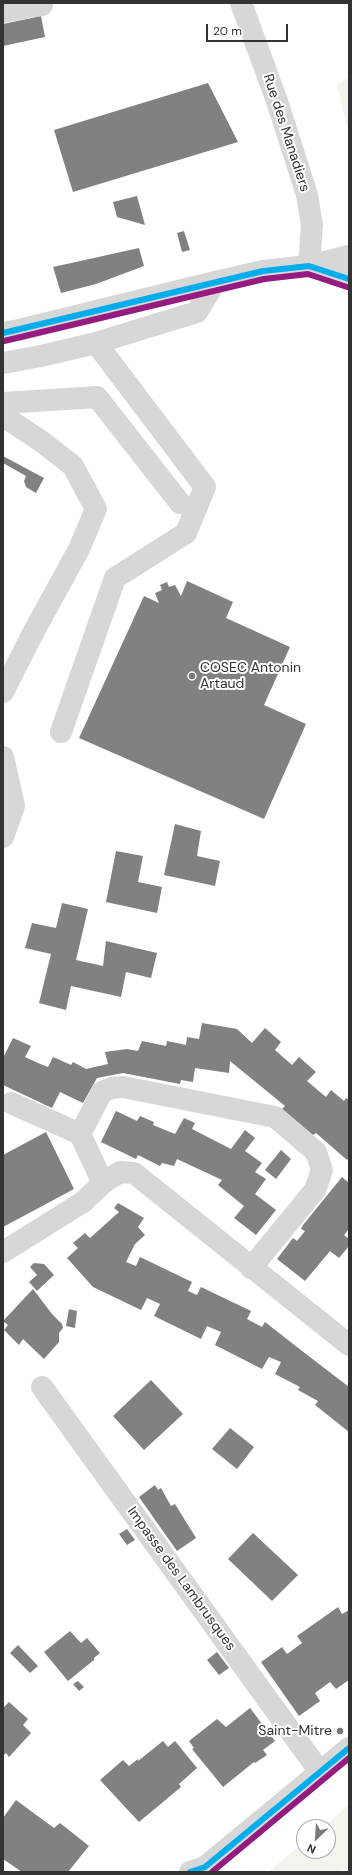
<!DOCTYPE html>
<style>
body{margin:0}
#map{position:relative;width:352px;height:1875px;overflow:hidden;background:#fff;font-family:"DM Sans",sans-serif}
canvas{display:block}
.frame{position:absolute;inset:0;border:4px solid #333;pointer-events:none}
.north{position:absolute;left:296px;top:1819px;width:40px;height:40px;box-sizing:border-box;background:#fff;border:1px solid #adadad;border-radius:50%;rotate:205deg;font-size:11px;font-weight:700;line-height:16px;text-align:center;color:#333}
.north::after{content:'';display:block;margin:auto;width:14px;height:18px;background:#7a7a7a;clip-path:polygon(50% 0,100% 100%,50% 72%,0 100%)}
.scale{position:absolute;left:206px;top:24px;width:82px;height:18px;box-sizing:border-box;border:2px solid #333;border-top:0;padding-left:5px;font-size:12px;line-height:14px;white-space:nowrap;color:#333;-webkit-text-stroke:3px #fff;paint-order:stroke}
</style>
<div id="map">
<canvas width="352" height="1875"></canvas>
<div class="frame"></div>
<div class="north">N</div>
<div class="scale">20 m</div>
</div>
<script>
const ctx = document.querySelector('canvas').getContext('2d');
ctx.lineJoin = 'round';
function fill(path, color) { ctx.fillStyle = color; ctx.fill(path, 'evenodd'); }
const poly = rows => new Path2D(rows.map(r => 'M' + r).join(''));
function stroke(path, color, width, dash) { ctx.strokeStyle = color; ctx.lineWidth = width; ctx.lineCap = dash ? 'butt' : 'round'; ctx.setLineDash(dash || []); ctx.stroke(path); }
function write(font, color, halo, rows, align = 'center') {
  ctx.font = font + ' "DM Sans",sans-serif'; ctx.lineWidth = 4; ctx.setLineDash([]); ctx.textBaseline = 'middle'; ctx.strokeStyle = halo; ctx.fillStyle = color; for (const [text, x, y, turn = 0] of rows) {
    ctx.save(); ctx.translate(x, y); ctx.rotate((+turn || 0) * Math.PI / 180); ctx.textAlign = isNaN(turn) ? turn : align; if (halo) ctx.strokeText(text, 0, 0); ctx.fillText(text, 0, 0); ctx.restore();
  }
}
fill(poly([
 [349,77,349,135,337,85],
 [349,1805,349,1868,337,1872,268,1872,304,1842,304,1851,328,1851,328,1827,323,1827]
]), '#f1f5ed');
fill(poly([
 [41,16,45,37,3,46,3,24],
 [208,83,238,142,73,192,54,130],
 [137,196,145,225,117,217,113,202],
 [184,231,190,250,182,252,177,233],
 [139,248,144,266,96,284,61,293,53,267],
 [3,456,44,478,36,493,26,487,24,481,26,476,3,463],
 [187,581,233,602,226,618,290,647,264,705,306,724,264,819,79,738,144,596,159,603,155,593,162,590,160,585,167,582,169,587,175,585,181,596],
 [175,824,201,831,197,856,220,861,215,886,164,875],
 [116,851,143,856,138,882,162,887,157,913,106,902],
 [62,903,88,909,76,960,103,966,106,941,157,953,151,978,126,972,121,997,71,986,66,1010,39,1003,51,954,25,948,32,923,56,928],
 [202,1023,237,1029,252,1043,265,1028,281,1042,275,1050,292,1065,299,1057,316,1072,307,1081,326,1097,331,1090,344,1101,346,1098,349,1100,349,1158,347,1160,316,1133,313,1135,282,1109,285,1106,230,1061,229,1073,195,1068,193,1082,181,1080,180,1084,123,1073,97,1078,83,1103,60,1092,52,1108,3,1085,3,1058,13,1038,31,1046,25,1057,38,1063,48,1067,53,1057,71,1065,73,1062,86,1069,108,1064,105,1052,127,1049,138,1051,142,1041,166,1046,167,1041,186,1045,187,1037,199,1039],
 [116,1111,137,1121,140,1116,154,1122,153,1125,175,1134,184,1118,195,1123,192,1129,231,1149,245,1130,255,1138,245,1151,262,1163,255,1172,266,1179,255,1194,276,1210,256,1235,234,1218,244,1206,218,1185,222,1180,177,1159,174,1166,162,1163,160,1166,138,1155,136,1159,101,1142],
 [46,1132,74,1189,3,1227,3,1155],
 [281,1150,291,1159,276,1179,265,1170],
 [342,1177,349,1183,349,1229,344,1235,349,1239,349,1246,339,1258,330,1251,305,1281,277,1259,293,1238,297,1241,305,1231,301,1229,303,1225],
 [118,1203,144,1218,138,1227,145,1235,135,1244,126,1262,136,1266,140,1257,192,1282,188,1291,197,1295,201,1287,251,1311,247,1319,262,1327,265,1322,306,1354,349,1387,349,1432,315,1405,318,1401,298,1390,300,1387,275,1374,281,1362,269,1357,262,1369,215,1345,221,1332,207,1326,201,1339,154,1316,160,1304,147,1298,141,1310,93,1287,67,1258,78,1248,73,1243,85,1233,90,1238,119,1212,114,1208],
 [34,1263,44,1264,54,1275,37,1291,29,1282,37,1275,30,1267],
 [33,1289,52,1314,62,1324,63,1328,59,1333,59,1342,44,1359,23,1339,19,1345,4,1330,8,1325,3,1321],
 [69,1309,77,1311,75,1328,66,1326],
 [151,1380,183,1414,144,1450,113,1416],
 [230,1428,254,1447,237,1469,212,1449],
 [155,1485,158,1490,161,1488,171,1506,175,1504,196,1538,177,1551,139,1497],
 [127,1529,135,1540,127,1545,119,1534],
 [253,1533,298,1575,272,1601,228,1559],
 [338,1607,342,1614,349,1610,349,1680,336,1689,330,1682,315,1693,320,1701,299,1716,261,1662,282,1647,287,1654,302,1643,297,1636],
 [70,1631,81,1643,87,1638,100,1653,94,1658,94,1660,68,1681,44,1652],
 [18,1645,38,1666,30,1673,10,1653],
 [217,1652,229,1668,219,1675,207,1660],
 [78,1681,84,1687,79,1691,73,1684],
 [9,1702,28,1719,23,1725,31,1733,9,1757,6,1753,3,1756,3,1708],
 [250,1708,275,1741,263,1750,267,1755,255,1763,254,1762,223,1787,192,1749,194,1748,189,1741,217,1719,226,1727],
 [163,1741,168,1747,175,1741,197,1768,179,1784,181,1787,139,1822,100,1780,123,1760,129,1766,138,1759,138,1761],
 [16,1800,54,1828,60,1823,89,1846,68,1872,22,1872,3,1859,3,1818]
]), '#818181');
stroke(poly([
 [241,3,277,101,307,195,312,225,309,266],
 [3,12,42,5],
 [309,266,349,279],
 [3,333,19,330,215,282,263,271,309,266,349,256],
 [3,363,41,356,96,343,197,312,215,282],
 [3,403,97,397,180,503],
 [3,416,41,441,73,466,96,509,79,549,33,633,3,692],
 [61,732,115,578,186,533,205,487,96,343],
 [3,757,14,806,3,837],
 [11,1103,80,1134],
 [103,1183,80,1134,102,1092,112,1088,123,1087,275,1117,316,1152,322,1170,315,1190,251,1268],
 [3,1252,83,1202,103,1183,120,1172,134,1173,349,1345],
 [42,1387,320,1772],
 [190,1872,205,1867,349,1748]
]), '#d7d7d7', 22);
stroke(poly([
 [3,333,263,271,309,266,349,279],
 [190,1872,205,1867,349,1748]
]), '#00adee', 6);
stroke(poly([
 [4,341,264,279,308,274,347,287],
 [212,1872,349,1758]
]), '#951b81', 6);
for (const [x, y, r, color] of [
 [192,676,4,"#7a7a7a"],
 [340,1731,4,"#7a7a7a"]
]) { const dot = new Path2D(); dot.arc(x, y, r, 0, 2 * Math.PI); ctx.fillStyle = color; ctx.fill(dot); stroke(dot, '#fff', 1.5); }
write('14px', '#333', '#fff', [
 ["Rue des Manadiers",286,133,72],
 ["Impasse des Lambrusques",181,1579,54]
]);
write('14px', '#333', '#fff', [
 ["COSEC Antonin",200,668],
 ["Artaud",200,684],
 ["Saint-Mitre",332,1731,"right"]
], 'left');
</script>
